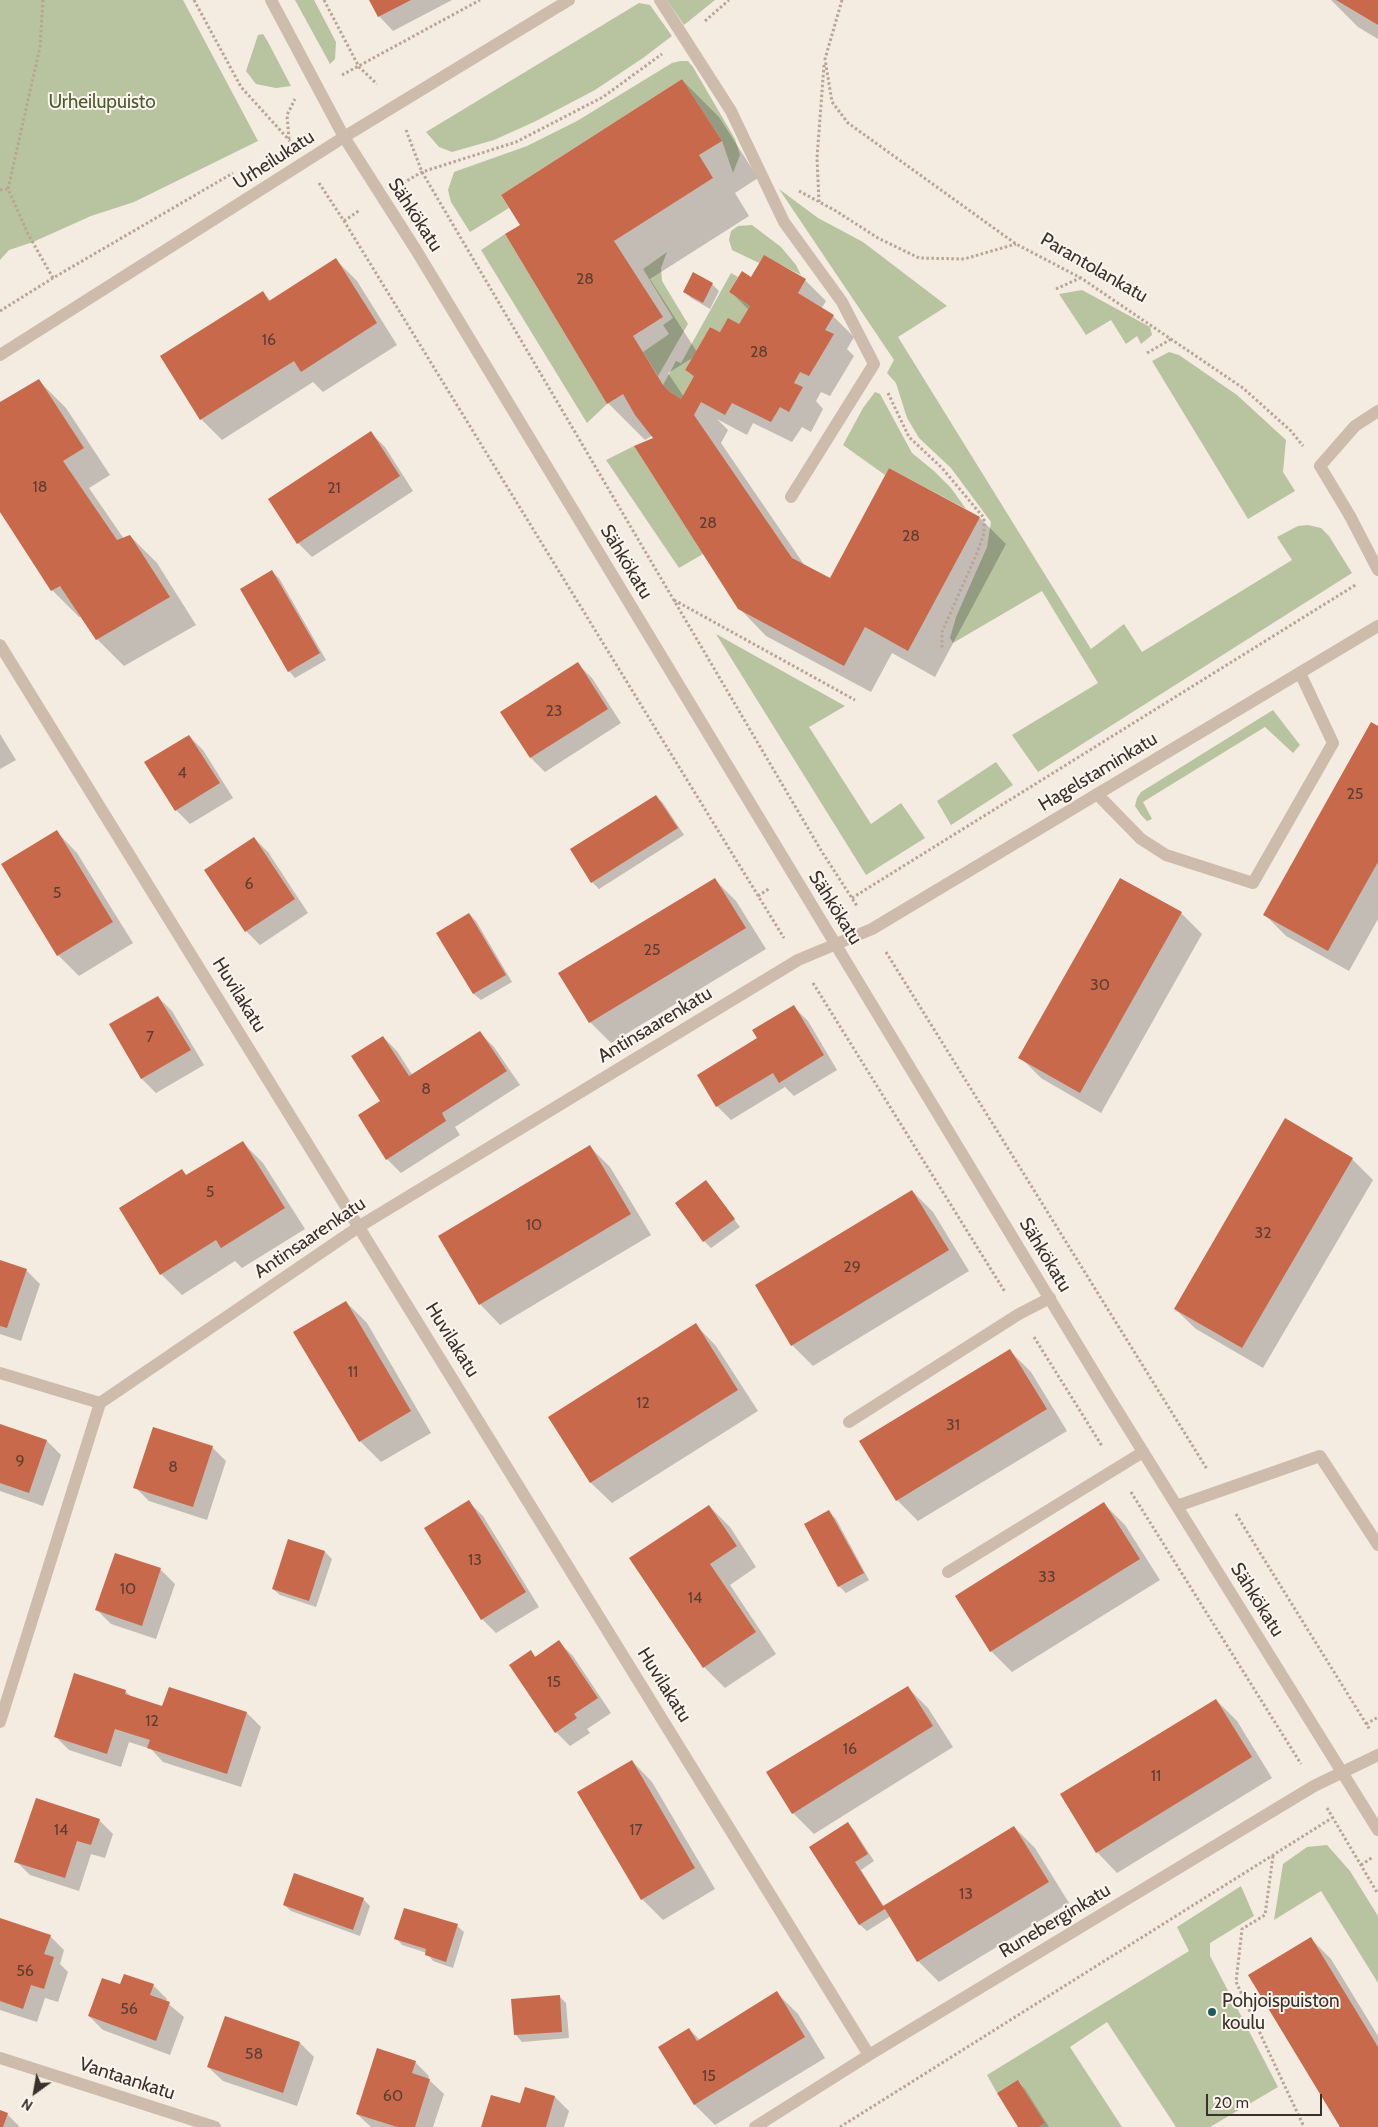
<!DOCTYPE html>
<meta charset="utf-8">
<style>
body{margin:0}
#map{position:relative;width:1378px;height:2127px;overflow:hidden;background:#f4ebe1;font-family:Cabin,sans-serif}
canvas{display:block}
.north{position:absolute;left:10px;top:2067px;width:50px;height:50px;-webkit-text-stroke:4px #fbf5ee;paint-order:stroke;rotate:212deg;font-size:14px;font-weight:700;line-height:20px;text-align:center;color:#3b302b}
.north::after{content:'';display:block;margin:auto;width:18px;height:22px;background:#3b302b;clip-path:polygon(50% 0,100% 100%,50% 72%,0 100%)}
.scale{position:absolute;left:1206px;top:2094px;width:116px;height:22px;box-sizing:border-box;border:2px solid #3b302b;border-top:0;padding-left:6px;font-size:15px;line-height:18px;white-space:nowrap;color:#3b302b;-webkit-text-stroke:4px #fbf5ee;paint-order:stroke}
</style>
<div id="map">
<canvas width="1378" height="2127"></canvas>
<div class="north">N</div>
<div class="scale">20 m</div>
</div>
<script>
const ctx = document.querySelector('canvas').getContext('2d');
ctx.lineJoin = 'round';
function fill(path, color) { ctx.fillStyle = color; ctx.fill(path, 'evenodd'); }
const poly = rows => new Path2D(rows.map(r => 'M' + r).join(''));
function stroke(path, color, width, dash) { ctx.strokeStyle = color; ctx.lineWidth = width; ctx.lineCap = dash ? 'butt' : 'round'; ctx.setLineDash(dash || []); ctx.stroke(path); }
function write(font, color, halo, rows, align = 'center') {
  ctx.font = font + ' Cabin,sans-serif'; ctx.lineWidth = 4; ctx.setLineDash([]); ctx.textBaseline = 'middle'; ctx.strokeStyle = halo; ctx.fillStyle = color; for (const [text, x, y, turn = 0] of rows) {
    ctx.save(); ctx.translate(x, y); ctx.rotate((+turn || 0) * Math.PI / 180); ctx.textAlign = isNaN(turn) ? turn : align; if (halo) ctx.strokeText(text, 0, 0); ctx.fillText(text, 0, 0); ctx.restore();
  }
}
fill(poly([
 [0,0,183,0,258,141,134,202,91,216,33,242,9,250,0,260],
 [295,0,314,0,336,42,335,59,330,64],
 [667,0,715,0,684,25],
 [639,3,650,5,672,36,643,58,595,90,534,122,494,140,452,152,439,147,426,132],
 [263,34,268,42,291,86,276,88,256,84,246,71,258,35],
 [680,61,688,61,693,67,735,139,740,155,733,173,722,141,682,79,501,195,509,208,470,232,451,202,448,190,454,172,527,146,577,121,672,63],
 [779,189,818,218,863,242,947,306,898,337,1091,649,1124,624,1142,652,1292,560,1277,537,1298,526,1308,525,1321,528,1329,536,1352,573,1038,772,1012,735,1098,683,1042,591,953,643,950,638,956,617,987,547,991,522,951,468,919,438,907,418,896,383,887,373,894,360],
 [752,225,781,247,796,265,801,275,764,256,759,263,732,250,729,240,731,231,738,226],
 [505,234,607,404,587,423,481,250],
 [667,252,661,268,662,281,688,324,658,376,643,352,669,334,663,325,673,318,643,269],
 [731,273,738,277,729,292,750,306,739,324,720,332,710,327,685,370,694,376,681,399,670,392,663,385,676,361,681,363],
 [1082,290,1150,327,1152,335,1141,344,1137,336,1126,344,1111,320,1086,335,1059,294],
 [1169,352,1179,355,1237,395,1286,440,1283,472,1295,491,1248,519,1152,361],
 [875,392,880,394,912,453,934,471,951,488,966,509,889,468,885,475,843,445,863,408],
 [634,446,703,554,679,568,606,460],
 [716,634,845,706,809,727,871,824,901,803,925,838,866,875],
 [1273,710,1300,745,1293,753,1265,727,1143,802,1152,819,1147,821,1141,815,1135,806,1137,798,1141,792],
 [996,762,1013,785,951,825,937,801],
 [1327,1845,1350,1871,1378,1916,1378,1983,1321,1891,1274,1920,1283,1864,1307,1847],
 [1241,1886,1254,1916,1210,1943,1210,1956,1278,2087,1210,2127,1176,2127,1107,2022,1070,2047,1122,2127,1038,2127,1045,2123,1019,2081,997,2093,987,2075,1189,1951,1177,1927]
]), '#b8c4a0');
fill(poly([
 [370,0,452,0,393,31,379,16],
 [1331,0,1378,0,1378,39,1358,27],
 [682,80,719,117,758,178,735,193,749,216,650,279,697,352,721,334,739,326,749,310,731,292,752,278,805,280,826,301,821,309,833,316,854,337,847,349,854,356,830,396,821,392,816,401,823,409,811,432,802,427,792,442,753,423,747,435,717,419,728,430,721,443,805,566,830,580,980,518,1006,544,935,677,892,653,871,692,766,636,739,608,655,438,653,435,645,440,608,403,522,226],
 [694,357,687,370,694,377,684,397,668,373],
 [336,260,357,281,397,345,323,392,313,382,222,440,201,419,162,357,263,293,271,301],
 [693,274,712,284,719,291,710,309,691,298,684,291],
 [39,381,66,408,110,475,89,488,124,539,130,536,157,563,196,625,124,666,97,639,82,616,79,617,52,590,0,510,0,404],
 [371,433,385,447,413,491,312,557,298,543],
 [272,572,279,578,326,660,295,678,289,671],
 [578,664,592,678,621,723,545,772,531,758,502,713],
 [1378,727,1378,919,1349,971,1286,936,1265,915],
 [0,734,16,760,0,769],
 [189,736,203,750,233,798,190,824,176,810],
 [656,796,663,803,684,835,599,889,592,882,572,850],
 [57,832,77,853,133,943,79,976,58,955],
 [254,838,268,852,308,913,260,945,246,931],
 [1121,879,1181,913,1202,934,1101,1113,1041,1078,1020,1057],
 [715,880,736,901,766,949,611,1043,590,1022],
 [469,914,476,921,512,982,481,1000,474,994,437,933],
 [158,997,172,1011,204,1065,156,1093,142,1079,110,1025],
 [794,1007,808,1021,837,1070,794,1096,785,1087,731,1120,717,1106,758,1039],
 [480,1033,494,1047,520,1085,455,1127,460,1135,401,1173,387,1159,383,1037,397,1051,413,1076],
 [242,1142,263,1163,305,1229,242,1268,235,1261,182,1295,161,1274,182,1171,187,1176],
 [589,1146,610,1167,651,1235,500,1325,480,1304],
 [1352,1159,1373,1180,1263,1368,1196,1329,1175,1309],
 [706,1182,740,1227,711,1248,704,1241],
 [912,1191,933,1212,969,1271,813,1366,792,1345],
 [0,1261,26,1270,40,1284,21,1341,0,1334],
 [346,1302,367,1323,431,1433,381,1462,360,1441,295,1332],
 [696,1325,716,1346,758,1411,612,1503,591,1483,549,1418],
 [1010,1351,1031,1372,1067,1431,918,1521,897,1500],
 [0,1425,47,1441,61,1455,43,1506,0,1491],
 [212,1447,226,1461,207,1520,149,1501,135,1487],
 [469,1502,483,1516,539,1607,496,1633,482,1619],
 [1104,1504,1125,1525,1160,1580,1012,1672,991,1651],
 [709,1506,730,1527,756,1567,730,1585,776,1654,725,1688,704,1667],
 [829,1512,836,1519,869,1580,846,1593,839,1586],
 [289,1540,325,1552,332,1559,316,1607,280,1595,273,1589],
 [116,1554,161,1570,175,1584,156,1639,111,1624,97,1610],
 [559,1642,573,1656,611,1713,587,1729,590,1733,570,1746,556,1732,531,1652,536,1657],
 [907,1687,928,1708,953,1747,814,1834,793,1813],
 [169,1688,247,1713,261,1727,241,1787,163,1762,151,1749,129,1742,121,1767,69,1750,55,1736,125,1691,133,1698,163,1708],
 [1216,1700,1237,1721,1272,1778,1117,1873,1097,1852],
 [632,1761,652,1782,715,1889,663,1920,642,1899],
 [99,1820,113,1834,105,1858,91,1854,79,1891,30,1875,16,1861],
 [847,1824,854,1830,874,1861,861,1870,884,1907,1014,1827,1035,1848,1069,1903,939,1982,918,1961,891,1916,867,1931,860,1925,811,1847],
 [363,1899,370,1906,360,1936,291,1911,284,1905],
 [0,1919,50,1936,64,1950,60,1964,68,1972,58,2002,45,1998,37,2022,0,2010],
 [457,1926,464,1932,453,1968,433,1961,427,1953,402,1945,396,1938],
 [1311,1939,1331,1959,1378,2036,1378,2127,1342,2127],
 [153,1985,167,1999,166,2002,184,2017,170,2055,103,2030,89,2016,121,1986],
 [777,1993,798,2014,825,2058,715,2125,695,2105,659,2047,689,2029,700,2040],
 [559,1996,566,2003,569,2038,522,2042,516,2035],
 [225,2017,300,2043,314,2057,297,2106,223,2081,208,2067],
 [415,2062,429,2076,428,2079,444,2094,433,2127,371,2127,357,2114],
 [1018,2082,1025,2089,1049,2127,1020,2127],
 [526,2088,555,2097,569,2111,564,2127,482,2127,521,2105],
 [0,2111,7,2114,20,2127,0,2127]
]), '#0003');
fill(poly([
 [369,0,411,0,378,17],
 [1336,0,1378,0,1378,25],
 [682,79,722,141,699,155,713,178,614,241,663,317,633,336,663,385,670,392,681,399,694,376,685,370,710,327,720,332,728,318,739,324,750,306,729,292,742,271,751,277,764,255,806,279,798,293,834,315,825,330,834,334,809,376,800,372,794,383,803,387,789,412,780,407,771,422,732,403,725,415,701,402,694,415,792,558,830,578,889,468,980,517,908,651,865,627,844,666,738,609,634,446,653,438,635,415,623,394,607,404,505,234,520,225,501,195],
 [336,258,377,323,301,372,294,361,200,420,160,356,263,291,269,301],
 [693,272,713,283,703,303,683,292],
 [39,379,84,448,63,461,117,540,130,535,170,597,96,640,60,586,51,591,0,512,0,402],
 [371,431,400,476,297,544,268,499],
 [272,570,320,653,288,672,240,589],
 [578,662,608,709,530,758,500,712],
 [1371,722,1378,726,1378,862,1328,951,1263,915],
 [189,735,220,783,175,811,144,762],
 [656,795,678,828,591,883,570,849],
 [57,830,113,922,57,956,1,864],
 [254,837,295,899,245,932,204,870],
 [715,878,746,928,589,1023,558,973],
 [1120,878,1182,912,1080,1093,1018,1058],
 [469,913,506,975,473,994,436,933],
 [158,996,191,1050,141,1079,109,1024],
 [794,1005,824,1055,779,1083,773,1073,716,1107,697,1075,757,1038,752,1030],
 [480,1031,507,1071,442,1113,446,1121,386,1160,358,1115,380,1101,351,1056,383,1036,409,1076],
 [1285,1118,1353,1158,1242,1348,1174,1309],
 [243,1141,285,1208,221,1248,216,1240,160,1275,119,1208,182,1169,186,1175],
 [590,1145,631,1214,479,1305,438,1236],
 [706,1180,735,1219,703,1242,675,1203],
 [912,1190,949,1250,791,1346,755,1285],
 [0,1260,27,1269,7,1328,0,1326],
 [346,1301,411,1411,359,1442,293,1332],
 [696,1323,738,1390,590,1483,548,1417],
 [1010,1349,1047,1409,896,1501,859,1441],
 [0,1424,47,1440,29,1493,0,1483],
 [153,1427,213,1446,193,1507,133,1488],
 [469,1500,526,1592,481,1620,424,1528],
 [1104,1502,1140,1559,990,1652,955,1596],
 [709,1505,737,1546,710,1564,756,1632,703,1668,629,1558],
 [829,1510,864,1573,838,1587,804,1524],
 [288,1539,325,1551,309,1601,272,1589],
 [115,1553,161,1568,142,1626,95,1610],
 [559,1640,598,1698,574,1714,577,1718,555,1733,509,1665,531,1650,535,1657],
 [74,1673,126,1690,125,1694,162,1706,169,1687,247,1712,227,1774,147,1748,150,1740,115,1729,107,1754,54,1737],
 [908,1686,933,1726,792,1814,766,1772],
 [1216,1699,1252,1757,1096,1853,1060,1794],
 [632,1760,695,1868,641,1900,577,1792],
 [36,1798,100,1819,91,1845,77,1841,65,1878,14,1862],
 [848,1822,868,1854,855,1862,883,1906,1014,1826,1049,1882,917,1962,885,1909,859,1925,809,1847],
 [294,1873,364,1898,353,1930,283,1905],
 [404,1908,458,1924,446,1962,425,1955,426,1949,394,1939],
 [0,1918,51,1935,44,1954,54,1957,44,1989,31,1985,23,2009,0,2001],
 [1311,1937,1378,2047,1378,2127,1340,2127,1248,1975],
 [124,1974,154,1984,150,1995,170,2002,156,2041,88,2016,102,1978,120,1984],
 [777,1991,805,2037,694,2105,658,2047,689,2028,697,2041],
 [560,1995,562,2032,514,2035,511,1999],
 [225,2016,300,2042,283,2093,207,2067],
 [377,2048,416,2061,412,2073,430,2079,415,2127,397,2127,356,2114],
 [1018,2080,1045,2123,1038,2127,1018,2127,997,2093],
 [525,2087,555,2096,546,2127,481,2127,491,2095,520,2103],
 [0,2110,8,2113,3,2127,0,2127]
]), '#c8694b');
stroke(poly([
 [43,0,40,47,8,189,28,234,53,278],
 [194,0,241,87,290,141],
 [324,0,359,67,377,84],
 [842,0,825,59,832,102,848,123,1016,244,1081,278,1243,388,1291,431,1303,446],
 [705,21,729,0],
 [342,75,480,0],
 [406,130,422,172,822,852,857,906],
 [289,139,287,115,295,99],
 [319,183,344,221,784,938],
 [403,183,422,172,516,142,603,97,662,54],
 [0,190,8,189],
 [799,191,836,211,878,238,919,258,964,259,1016,244],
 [819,202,817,158,824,65],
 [344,221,360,210],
 [1056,289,1080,278],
 [0,311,53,278,233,173],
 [1147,353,1173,338],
 [888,393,909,437,942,468,984,518,984,533,977,553,942,632,942,650],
 [674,600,855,700],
 [758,896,770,888],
 [852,898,1357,584],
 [886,952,1207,1469],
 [813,983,1005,1292],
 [1034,1337,1102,1446],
 [1131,1492,1301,1764],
 [1236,1514,1370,1730],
 [1366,1724,1378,1717],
 [1327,1808,1378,1894],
 [1273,1856,1265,1915,1242,1929,1236,1982,1304,2127],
 [1361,1865,1373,1857],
 [840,2127,1332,1818]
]), '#b9a596', 3, [2.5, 2.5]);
stroke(poly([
 [660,0,731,111,784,222,842,302,874,364,791,497],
 [1350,516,1320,466,1355,426,1378,411],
 [1097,794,1141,839,1166,855,1253,883,1333,743,1300,673],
 [849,1422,1019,1314,1050,1298],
 [1177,1506,1320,1456,1378,1545],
 [948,1572,1143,1452]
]), '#cdbbac', 12);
stroke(poly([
 [0,355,344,137,569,0],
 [1350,516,1378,570],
 [0,645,869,2055],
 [0,1373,100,1403],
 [0,1722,100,1403,360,1226,798,960,872,929,1378,626],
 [0,2058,215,2127],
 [755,2127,869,2055,1314,1786,1378,1755]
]), '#cdbbac', 12);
stroke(poly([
 [271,0,344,137,416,250,1109,1397,1378,1830]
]), '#cdbbac', 12);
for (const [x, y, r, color] of [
 [1212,2012,5,"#1f5a5e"]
]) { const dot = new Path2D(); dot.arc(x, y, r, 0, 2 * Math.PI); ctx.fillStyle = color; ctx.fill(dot); stroke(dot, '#fbf5ee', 2); }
write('16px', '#5e3e33', null, [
 ["28",585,279],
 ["16",269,340],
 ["28",759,352],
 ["18",40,487],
 ["21",334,488],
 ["28",708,523],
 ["28",911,536],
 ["23",554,711],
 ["4",182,773],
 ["25",1355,794],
 ["6",249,884],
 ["5",57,893],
 ["25",652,950],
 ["30",1100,985],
 ["7",150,1037],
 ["8",426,1089],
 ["5",210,1192],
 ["10",534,1225],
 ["32",1263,1233],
 ["29",852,1267],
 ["11",353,1372],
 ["12",643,1403],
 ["31",953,1425],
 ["9",20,1461],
 ["8",173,1467],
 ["13",475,1560],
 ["33",1047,1577],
 ["10",128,1589],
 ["14",695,1598],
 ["15",554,1682],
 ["12",152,1721],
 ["16",850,1749],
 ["11",1156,1776],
 ["14",61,1830],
 ["17",636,1830],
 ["13",966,1894],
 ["56",25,1971],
 ["56",129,2009],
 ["58",254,2054],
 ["15",709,2076],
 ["60",393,2096]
]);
write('19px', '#4a5a2e', '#fbf5ee', [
 ["Urheilupuisto",102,102]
]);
write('19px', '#3b302b', '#fbf5ee', [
 ["Urheilukatu",274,160,-33],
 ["Sähkökatu",415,215,57],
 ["Parantolankatu",1094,268,30],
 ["Sähkökatu",626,562,59],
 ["Hagelstaminkatu",1098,772,-31],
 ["Sähkökatu",835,908,58],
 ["Huvilakatu",239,995,58],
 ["Antinsaarenkatu",655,1025,-31],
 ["Antinsaarenkatu",310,1238,-34],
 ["Sähkökatu",1045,1255,59],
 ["Huvilakatu",452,1340,58],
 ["Sähkökatu",1257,1600,58],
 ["Huvilakatu",664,1685,58],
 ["Runeberginkatu",1055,1921,-31],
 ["Vantaankatu",127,2079,18]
]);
write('19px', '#3b302b', '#fbf5ee', [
 ["Pohjoispuiston",1222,2001],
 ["koulu",1222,2023]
], 'left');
</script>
